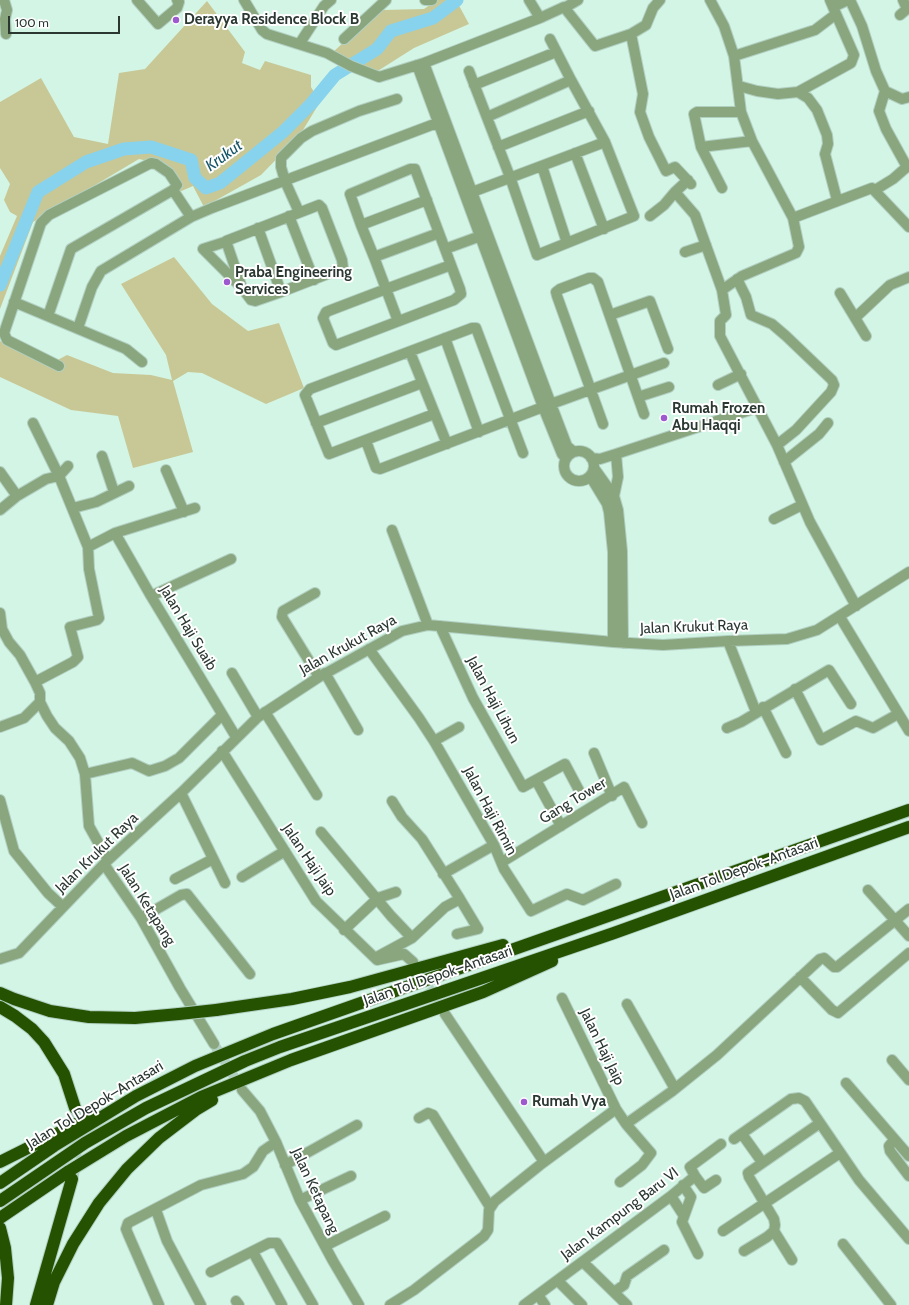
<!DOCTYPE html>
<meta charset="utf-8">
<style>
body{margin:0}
#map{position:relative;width:909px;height:1305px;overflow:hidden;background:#d3f5e5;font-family:Cabin,sans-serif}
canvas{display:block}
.scale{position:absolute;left:8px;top:16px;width:112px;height:18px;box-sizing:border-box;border:2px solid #2b3832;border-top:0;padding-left:5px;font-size:12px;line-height:14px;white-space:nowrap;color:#2b3832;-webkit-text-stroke:3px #fff;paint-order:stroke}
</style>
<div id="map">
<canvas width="909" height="1305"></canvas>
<div class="scale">100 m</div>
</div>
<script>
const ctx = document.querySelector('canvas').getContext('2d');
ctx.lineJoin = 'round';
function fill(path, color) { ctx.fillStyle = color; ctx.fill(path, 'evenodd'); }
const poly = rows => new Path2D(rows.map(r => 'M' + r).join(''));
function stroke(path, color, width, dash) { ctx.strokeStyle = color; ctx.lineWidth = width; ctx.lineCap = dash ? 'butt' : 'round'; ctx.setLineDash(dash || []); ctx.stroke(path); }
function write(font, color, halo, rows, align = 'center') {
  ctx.font = font + ' Cabin,sans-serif'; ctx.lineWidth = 4; ctx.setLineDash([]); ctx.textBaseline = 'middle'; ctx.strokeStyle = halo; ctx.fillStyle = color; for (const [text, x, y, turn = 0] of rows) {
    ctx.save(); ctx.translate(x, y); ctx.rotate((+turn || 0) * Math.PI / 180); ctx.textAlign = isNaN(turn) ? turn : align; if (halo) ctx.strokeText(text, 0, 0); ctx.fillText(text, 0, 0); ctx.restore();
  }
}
fill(poly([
 [437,0,456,0,469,24,414,48,373,74,332,53,370,18,383,10,424,9],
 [207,1,245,52,242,63,260,70,265,61,311,75,311,87,320,102,300,135,261,175,204,207,193,186,179,192,157,163,139,159,33,222,0,309,0,256,17,216,10,212,4,200,10,184,0,168,0,102,41,78,74,137,108,144,119,73,145,69],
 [174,257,212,304,248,331,279,323,304,388,266,404,202,373,188,372,173,381,193,452,133,468,118,416,71,410,0,377,0,341,50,364,67,355,113,373,151,375,172,380,166,355,121,284]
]), '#c8c897');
stroke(poly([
 [0,285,38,192,86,162,124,149,151,147,191,160,195,178,206,188,220,183,283,132,311,104,335,75,377,49,391,31,433,18,457,0]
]), '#87d2ed', 13);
stroke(poly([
 [413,962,444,1013],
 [214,1044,241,1088]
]), '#b1cfc1', 10, [10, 5]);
stroke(poly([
 [73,1176,77,1138,75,1108]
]), '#b1cfc1', 12, [12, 6]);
const minor = poly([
 [4,0,7,10,5,19,6,34],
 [137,0,158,24,177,8,179,2,177,0],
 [244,0,262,30,267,34,327,53,351,66,379,77,424,63,540,18,564,7,595,46,631,34,646,25,653,8,660,0],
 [425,0,432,0],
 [529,0,540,18],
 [710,0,724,26,734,56,741,112,752,141,793,218,799,247,796,253,742,276,722,290],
 [830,0,833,7,848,0],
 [850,0,862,26,876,71,885,91,902,99,909,97],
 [566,7,578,0],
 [900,15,907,9,903,0],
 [631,34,643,94,640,112,649,137,666,171,675,167,691,184],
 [344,39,386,0],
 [550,39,571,80],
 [300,43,324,6,331,0],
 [734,56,815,30,836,14],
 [424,63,551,404,567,446,574,452],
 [417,65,543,407,562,454,566,459],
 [469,71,510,177,537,255,634,216,605,142,571,80,487,117],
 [474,85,556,52],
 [739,86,757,91,778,94,798,92,851,63,854,55,833,7],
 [885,91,879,111,886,129,907,167],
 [798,92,808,98,817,110,827,135,828,144,825,154,837,200],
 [498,147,589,111],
 [701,147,752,141],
 [575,153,604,229],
 [542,166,567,243],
 [688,180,675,192,695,215,722,290,726,315,720,321,720,336,777,445,810,522,856,606],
 [722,188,701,147,694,114,697,112,741,112],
 [173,190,191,217],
 [875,190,893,179,909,165],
 [467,194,605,142],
 [319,205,322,208,342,260,343,268,281,292,255,301,251,300,242,288,226,241,319,205],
 [299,212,285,181,281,167,281,158,301,138,312,131,359,111,397,99],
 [289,216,314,280],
 [650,216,664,205,675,192],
 [793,218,872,188,909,227],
 [361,225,427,200],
 [258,228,281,292],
 [225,242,203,249,239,285],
 [445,249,486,234],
 [685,252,706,245],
 [374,257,439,233],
 [737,279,746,297,751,315,772,324,786,336,832,380,834,385,831,392,796,430,777,445],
 [840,293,866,336],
 [14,302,126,349,142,362],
 [610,315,650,301,668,349],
 [48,316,71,249,173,190,177,185,169,173,156,164,151,163,49,215,41,223,4,333,7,340,59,366],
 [855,318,890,285,909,277],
 [398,321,374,257,361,225,350,194,410,169,415,169,460,289,461,294,454,300,336,345,333,343,323,318,326,312,331,310,386,289,451,265],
 [78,328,92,287,101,271,191,217,212,208,445,120],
 [445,338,479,432],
 [410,352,447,444],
 [718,385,741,374],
 [638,397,669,387],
 [551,404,664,363],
 [434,414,329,454,305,395,310,389,472,328,476,328,523,453],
 [33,423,59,476,68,466],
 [316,423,422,383],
 [603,424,557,296,556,292,560,289,589,278,593,278,598,282,644,414],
 [366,441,376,468,380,469,543,407],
 '564 466a15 15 0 1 1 30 0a15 15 0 1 1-30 0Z',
 [102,456,114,492],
 [591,458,600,459,616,454,759,407],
 [784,462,819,434,828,423],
 [594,468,614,496,618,510,622,551,623,643],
 [166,470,184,512],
 [0,472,17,496],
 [590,476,607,504,609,512,613,552,613,642],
 [614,496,618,477,616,454],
 [73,508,96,502,129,486],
 [0,510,17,496,46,479,59,476,88,547,115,533,195,508],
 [774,519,802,505],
 [392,530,428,625],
 [115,533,151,596,236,737],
 [315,593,283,611,282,617,319,677],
 [151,596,231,559],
 [0,613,2,629,9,642,20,655,35,682,40,693,40,702,47,716,55,728,69,741,80,758,85,774,89,826,108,860],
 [840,617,909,731],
 [440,626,473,698,523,787,565,764,582,796],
 [728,641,756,712],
 [369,649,419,718,434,741,494,845,504,869,531,911,567,894,583,900,616,884],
 [232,673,258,717],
 [325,673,358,730],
 [35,682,73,662,78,657,70,627,97,620,99,618,89,569,88,547],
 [795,689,821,740,856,721,873,728,898,714],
 [763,707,786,753],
 [265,712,317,795],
 [0,727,24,718,40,702],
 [727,728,741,722,829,670,851,704],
 [434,741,459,727],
 [222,751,316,901,377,960,404,954,413,962],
 [594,753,612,796],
 [85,774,132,763,149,771,165,766,179,758,222,715],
 [536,780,561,826],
 [181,793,225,883],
 [0,800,14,851,48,893,63,907],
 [321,832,391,916,412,938,445,907,460,899,422,839,402,817,392,801],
 [502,862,624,787,642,823],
 [104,864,141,918,180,988,214,1044],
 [443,874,494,845],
 [242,877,285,851],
 [175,879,213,859],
 [868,890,909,936],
 [141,918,181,895,187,894,250,974],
 [344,930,378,898,396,892],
 [457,934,478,929,460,899],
 [375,958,412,938],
 [0,959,19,953,108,860,181,793,258,717,319,677,402,631,428,625,613,642,663,645,728,641,787,639,817,630,909,572],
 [800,977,832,1010,838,1013,909,953],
 [562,998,616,1109,626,1124,671,1092,717,1055,820,959,824,958,834,967,837,967,909,909],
 [627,1004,675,1089],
 [445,1014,544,1162],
 [892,1060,909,1080],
 [846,1083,909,1156],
 [242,1090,260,1111,276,1142,300,1200,333,1261,359,1305],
 [419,1118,428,1113,433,1115,490,1207],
 [742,1134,762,1162],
 [734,1139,791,1099,799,1098,805,1101,859,1180,909,1239],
 [894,1140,889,1146,890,1151,909,1176],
 [285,1165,357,1125],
 [695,1176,704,1188,716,1180],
 [620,1182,642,1165,651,1153,626,1124],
 [683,1185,691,1197,682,1222,698,1254],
 [671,1196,684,1216],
 [300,1200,351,1176],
 [156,1210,167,1241,201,1305],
 [723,1231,840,1153],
 [774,1231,792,1260],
 [843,1244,891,1305],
 [325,1246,385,1216],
 [744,1251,767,1237,774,1231,775,1225,774,1219,749,1177,748,1173,820,1123],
 [253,1252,282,1305],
 [583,1262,627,1305],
 [211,1272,269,1243,277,1243,313,1305],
 [558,1281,582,1305],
 [614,1292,624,1285,627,1276,664,1250],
 [538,1295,545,1305],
 [236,1301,239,1305],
 [159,1305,128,1234,126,1229,128,1223,201,1185,243,1174,253,1167,263,1151,276,1142],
 [390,1305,414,1290,484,1236,488,1230,489,1210,495,1201,540,1165,616,1109],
 [524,1305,671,1196,695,1176,690,1167,721,1144]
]);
const highway = poly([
 [0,993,14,999,50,1011,89,1017,135,1018,179,1014],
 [0,1007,15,1016,32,1029,44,1042,64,1074,75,1108],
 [216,1010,292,999,350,987,503,945],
 [0,1162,92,1116],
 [0,1183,54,1146,136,1096,195,1066,273,1034,909,810],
 [0,1201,85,1143,146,1108,245,1061,280,1047,614,933,909,827],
 [0,1218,69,1171,126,1136,201,1097,291,1060,483,992,552,961],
 [0,1228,5,1248,8,1278,6,1305],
 [36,1305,72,1179],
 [47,1305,54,1282,73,1244,99,1203,127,1169,159,1138,197,1109,212,1100]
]);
stroke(minor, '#b1cfc1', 12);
stroke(highway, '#b1cfc1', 14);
stroke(minor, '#8aa67e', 10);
stroke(highway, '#245201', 12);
const highwayBridge = poly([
 [179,1014,216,1010]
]);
stroke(highwayBridge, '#b1cfc1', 14, []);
stroke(highwayBridge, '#245201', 12);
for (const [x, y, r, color] of [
 [176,20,4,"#9d59ce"],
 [227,282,4,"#9d59ce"],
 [664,418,4,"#9d59ce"],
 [524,1102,4,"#9d59ce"]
]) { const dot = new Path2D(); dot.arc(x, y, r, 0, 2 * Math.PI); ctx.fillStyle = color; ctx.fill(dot); stroke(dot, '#fff', 1.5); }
write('bold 15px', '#2b3832', '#fff', [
 ["Derayya Residence Block B",184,20],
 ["Praba Engineering",235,273],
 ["Services",235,290],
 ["Rumah Frozen",672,409],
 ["Abu Haqqi",672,426],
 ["Rumah Vya",532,1102]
], 'left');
write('15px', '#2b3832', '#fff', [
 ["Jalan Krukut Raya",694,627,-2],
 ["Jalan Haji Suaib",188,628,59],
 ["Jalan Krukut Raya",348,645,-29],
 ["Jalan Haji Lihun",493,700,62],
 ["Gang Tower",573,801,-31],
 ["Jalan Haji Rimin",490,811,62],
 ["Jalan Krukut Raya",97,853,-44],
 ["Jalan Haji Jaip",309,860,56],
 ["Jalan Tol Depok–Antasari",744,869,-20],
 ["Jalan Ketapang",147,905,58],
 ["Jalan Tol Depok–Antasari",438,976,-19],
 ["Jalan Haji Jaip",602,1047,64],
 ["Jalan Tol Depok–Antasari",95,1105,-31],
 ["Jalan Ketapang",315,1191,65],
 ["Jalan Kampung Baru VI",620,1214,-37]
]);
write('italic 16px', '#155466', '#fff', [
 ["Krukut",224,156,-36]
]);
</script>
